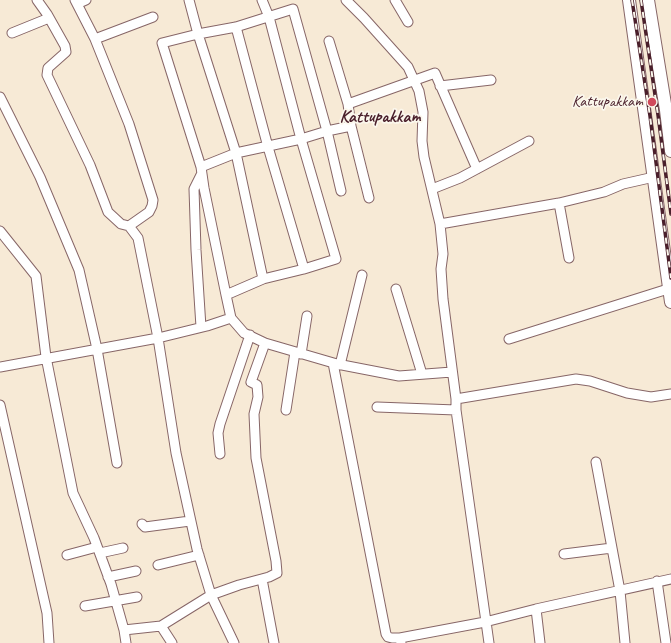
<!DOCTYPE html>
<style>
body{margin:0}
canvas{display:block;background:#f7ead6}
</style>
<canvas width="671" height="643"></canvas>
<script>
const ctx = document.querySelector('canvas').getContext('2d');
ctx.lineJoin = 'round';
const poly = rows => new Path2D(rows.map(r => 'M' + r).join(''));
function stroke(path, color, width, dash) { ctx.strokeStyle = color; ctx.lineWidth = width; ctx.lineCap = dash ? 'butt' : 'round'; ctx.setLineDash(dash || []); ctx.stroke(path); }
function write(font, color, halo, rows, align = 'center') {
  ctx.font = font + ' Caveat,sans-serif'; ctx.lineWidth = 3.5; ctx.setLineDash([]); ctx.textBaseline = 'middle'; ctx.strokeStyle = halo; ctx.fillStyle = color; for (const [text, x, y, turn = 0] of rows) {
    ctx.save(); ctx.translate(x, y); ctx.rotate((+turn || 0) * Math.PI / 180); ctx.textAlign = isNaN(turn) ? turn : align; if (halo) ctx.strokeText(text, 0, 0); ctx.fillText(text, 0, 0); ctx.restore();
  }
}
const minor = poly([
 [37,0,47,14,65,46,66,52,48,68,47,75,90,165,108,212,121,224,129,226,138,238,158,338,176,453,197,549,211,595,234,643],
 [75,0,95,39,129,124,153,200,152,206,149,212,129,226],
 [189,0,198,34,236,153,263,279,226,295,231,318],
 [262,0,269,17,301,139,336,259,304,269,263,279],
 [346,0,364,18,408,67,419,91,423,112,422,141,424,157,440,224,443,254,441,269,443,299,456,399,456,410,489,643],
 [395,0,408,22],
 [77,4,86,0],
 [236,27,268,147,304,269],
 [12,33,49,18],
 [95,39,153,17],
 [329,41,348,104,351,126,369,198],
 [440,86,491,80],
 [0,97,40,177,79,270,97,349,117,463],
 [348,104,435,73,477,169],
 [201,167,236,153,301,139,327,131,351,126],
 [432,189,460,178,529,141],
 [559,203,569,258],
 [440,224,559,203,604,192,623,184,654,177],
 [0,231,36,276,46,357,73,493,94,538,111,584,124,630,126,643],
 [396,289,422,374],
 [226,295,204,188,201,167,162,43,198,34,236,27,293,9,327,131,341,191],
 [201,327,196,250,194,189,201,175],
 [509,339,671,288],
 [301,354,307,316],
 [333,363,386,634,388,637,392,638,400,638],
 [340,365,362,275],
 [0,367,158,338,207,326,231,318,244,333,265,343,337,364,399,376,452,372],
 [456,399,576,379,590,381,627,393,651,397,671,394],
 [0,405,47,613,49,643],
 [377,407,456,410],
 [286,410,295,352],
 [220,454,218,433,220,424,250,335],
 [596,462,620,591,625,643],
 [142,524,145,527,190,521],
 [100,553,123,548],
 [564,554,612,548],
 [67,555,97,547],
 [158,565,199,555],
 [108,577,136,571],
 [262,579,274,643],
 [657,581,666,643],
 [85,606,137,597],
 [536,609,540,643],
 [161,626,172,643],
 [124,630,161,626,211,595,239,585,269,577,277,573,276,561,256,458,254,414,258,397,257,385,251,382,265,343],
 [401,643,400,638,485,622,536,609,671,579]
]);
const major = poly([
 [629,0,671,302],
 [648,0,666,110,671,151]
]);
stroke(minor, '#876667', 11);
stroke(major, '#876667', 14);
stroke(minor, '#fff', 9);
stroke(major, '#fff', 12);
const rail = poly([
 [632,0,650,116,671,278],
 [641,0,658,115,671,214]
]);
stroke(rail, '#4a1f2b', 3.5);
stroke(rail, '#fbf7ec', 2, [6]);
for (const [x, y, r, color] of [
 [652,102,5,"#d1495b"]
]) { const dot = new Path2D(); dot.arc(x, y, r, 0, 2 * Math.PI); ctx.fillStyle = color; ctx.fill(dot); stroke(dot, '#fbf7ec', 1.5); }
write('16px', '#4a1f2b', '#fbf7ec', [
 ["Kattupakkam",643,102]
], 'right');
write('bold 18px', '#4a1f2b', '#fbf7ec', [
 ["Kattupakkam",380,117]
]);
</script>
